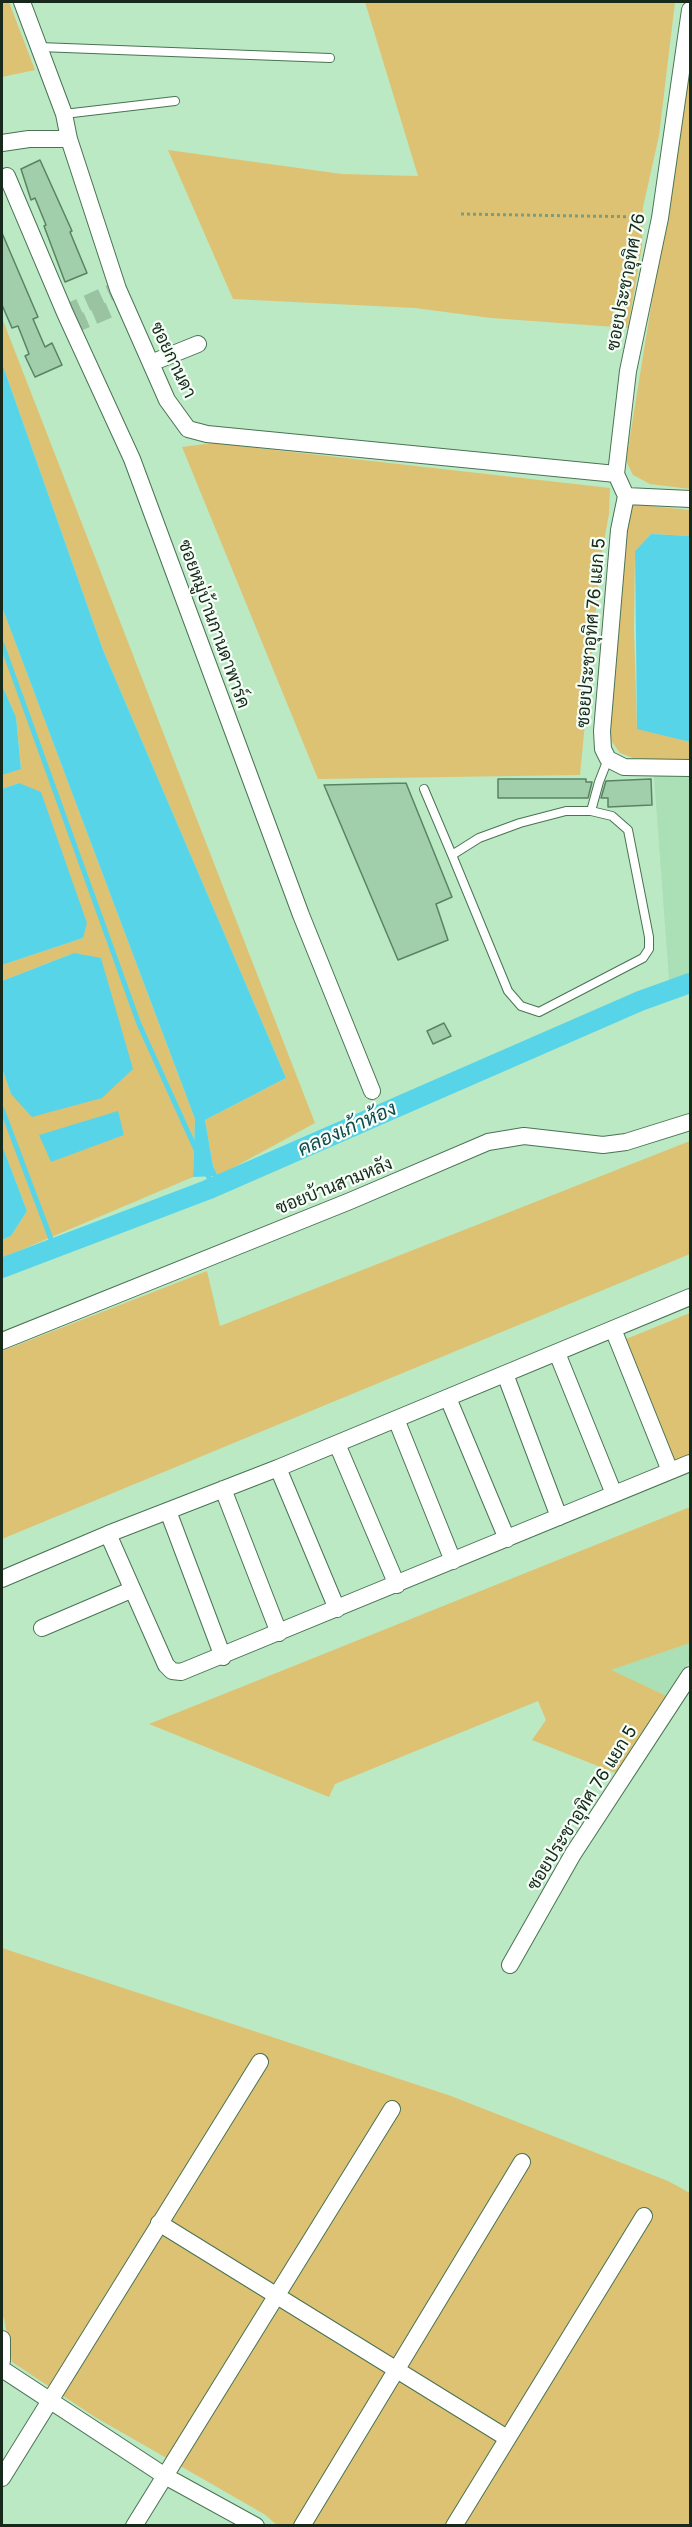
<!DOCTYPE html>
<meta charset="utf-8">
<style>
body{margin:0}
#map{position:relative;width:692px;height:2527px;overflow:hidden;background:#bbe9c4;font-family:"Golos Text",sans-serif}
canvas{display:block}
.frame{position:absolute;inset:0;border:3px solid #17291b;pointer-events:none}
</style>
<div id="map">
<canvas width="692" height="2527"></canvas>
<div class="frame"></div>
</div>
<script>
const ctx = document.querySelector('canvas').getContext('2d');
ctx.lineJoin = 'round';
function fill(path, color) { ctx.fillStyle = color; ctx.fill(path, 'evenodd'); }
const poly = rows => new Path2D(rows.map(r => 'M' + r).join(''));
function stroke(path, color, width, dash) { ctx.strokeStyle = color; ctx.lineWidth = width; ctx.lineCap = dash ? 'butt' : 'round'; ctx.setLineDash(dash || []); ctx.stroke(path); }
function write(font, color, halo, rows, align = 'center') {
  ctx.font = font + ' "Golos Text",Sarabun,sans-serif'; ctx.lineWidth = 4.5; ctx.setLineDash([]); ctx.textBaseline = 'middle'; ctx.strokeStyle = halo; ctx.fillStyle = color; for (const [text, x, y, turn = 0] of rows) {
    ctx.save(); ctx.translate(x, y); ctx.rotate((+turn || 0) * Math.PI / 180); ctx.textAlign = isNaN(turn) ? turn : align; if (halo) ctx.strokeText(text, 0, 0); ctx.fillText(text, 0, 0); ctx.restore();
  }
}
fill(poly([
 [654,776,690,777,690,975,669,980],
 [690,1643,690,1660,669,1697,610,1670]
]), '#abdfb5');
fill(poly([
 [2,2,9,2,35,70,2,77],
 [365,2,675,2,659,136,643,207,642,246,628,328,491,318,415,308,233,299,168,150,342,174,418,176],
 [690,66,690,489,650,484,633,475,626,461],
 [2,318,315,1123,218,1176,213,1166,205,1120,286,1078,103,650,2,363],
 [213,443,610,488,609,514,601,557,580,775,318,779,182,447],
 [632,504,690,510,690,536,651,534,635,551,634,628,637,728,690,742,690,764,633,758,620,753,608,736,626,516],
 [2,607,195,1119,193,1177,2,1258,2,1240,11,1236,27,1211,2,1145,2,1068,11,1094,74,953,2,981,2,965,83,938,19,783,2,789,2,775,21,768,16,717,2,685],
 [690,1141,690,1254,2,1539,2,1351,207,1271,220,1326],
 [690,1313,690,1459,675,1465,626,1339],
 [690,1507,690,1643,611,1670,669,1697,618,1774,532,1740,546,1720,538,1701,335,1784,329,1797,149,1724],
 [2,1948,451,2096,668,2181,690,2193,690,2525,277,2525,264,2514,95,2417,12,2362,4,2318,2,2317]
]), '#dec273');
fill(poly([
 [2,363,103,650,286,1078,205,1120,213,1166,218,1176,193,1177,195,1119,2,607],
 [651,534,690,536,690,742,637,729,635,551],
 [2,685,16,717,21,769,2,775],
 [19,783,41,792,87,923,83,938,2,965,2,789],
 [74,953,101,958,133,1069,102,1098,32,1117,11,1094,2,1068,2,981],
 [118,1111,124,1135,51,1162,39,1135],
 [2,1145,27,1211,11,1236,2,1240]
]), '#58d4e9');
stroke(poly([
 [2,644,139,1024,197,1152],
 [2,1109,54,1247],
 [206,1171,213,1187]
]), '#58d4e9', 5);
stroke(poly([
 [2,1268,207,1190,640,1001,690,983]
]), '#58d4e9', 20);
const building = poly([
 [40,160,72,231,70,232,87,273,65,282,44,226,46,225,35,198,31,200,21,169,40,160],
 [2,233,38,317,33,319,45,347,52,343,62,365,35,377,25,356,29,354,18,326,12,328,2,305,2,233],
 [498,779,586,779,586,782,592,782,588,798,498,798,498,779],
 [651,779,652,805,608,807,608,798,601,798,606,781,651,779],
 [406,783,452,897,436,904,448,940,398,960,324,785,406,783],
 [444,1023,451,1036,433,1044,427,1031,444,1023]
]);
fill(building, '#a2cfab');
stroke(building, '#598362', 1.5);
stroke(poly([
 [65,313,118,289],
 [72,326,125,303]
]), '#9ac3a2', 16, [16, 8]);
const service = poly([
 [39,47,330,58],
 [64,114,175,101],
 [424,789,452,855],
 [591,811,566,811,520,823,479,838,452,855,508,991,521,1006,539,1012,643,958,649,949,649,937,628,830,612,816,591,811,599,782,608,759]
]);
const minor = poly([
 [22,2,64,114,69,139,118,289,167,400,188,429,207,434,616,474],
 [690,10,660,218,628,371,616,474,626,496,690,499],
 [2,143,29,139,69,139],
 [7,176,65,313,132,459,301,915,372,1091],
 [151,363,198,344],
 [626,496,619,530,602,731,603,749,608,759,624,767,690,768],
 [613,1329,670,1471],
 [2,1341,350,1201,488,1142,524,1136,603,1145,626,1142,690,1122],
 [557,1353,614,1494],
 [505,1374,559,1517],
 [448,1398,507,1539],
 [396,1419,453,1561],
 [337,1444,397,1585],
 [278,1468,337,1609],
 [223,1489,279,1633],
 [168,1511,223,1657],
 [108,1534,166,1665,172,1671,181,1672,690,1463],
 [2,1579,108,1534,278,1468,690,1297],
 [42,1628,131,1590],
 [510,1965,573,1854,690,1675],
 [159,2223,507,2438],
 [2,2339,2,2361],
 [2,2369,165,2476,256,2526],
 [2,2478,260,2062],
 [134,2526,392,2109],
 [302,2526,522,2162],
 [454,2526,644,2216]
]);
stroke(service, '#497353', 10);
stroke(minor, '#497353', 18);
stroke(poly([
 [461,214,643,217]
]), '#7a9d82', 3, [3, 3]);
stroke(service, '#fff', 8);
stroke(minor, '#fff', 16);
write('18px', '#17291b', '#f6fff7', [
 ["ซอยประชาอุทิศ 76",626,282,-79],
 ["ซอยกานดา",173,360,64],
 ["ซอยหมู่บ้านกานดาพาร์ค",214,624,70],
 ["ซอยประชาอุทิศ 76 แยก 5",591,633,-85],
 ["ซอยบ้านสามหลัง",334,1186,-22],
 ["ซอยประชาอุทิศ 76 แยก 5",582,1808,-58]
]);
write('italic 20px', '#104850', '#f6fff7', [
 ["คลองเก้าห้อง",347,1129,-24]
]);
</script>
